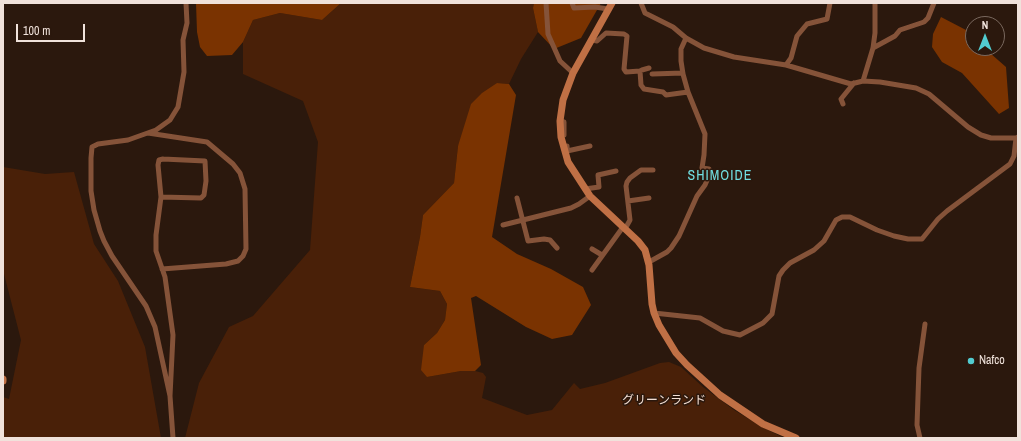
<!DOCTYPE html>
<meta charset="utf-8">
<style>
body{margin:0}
#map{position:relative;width:1021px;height:441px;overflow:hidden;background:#2b180d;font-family:"Archivo Narrow",sans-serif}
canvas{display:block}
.frame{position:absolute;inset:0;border:4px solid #f0e2db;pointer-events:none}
.north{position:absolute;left:965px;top:16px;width:40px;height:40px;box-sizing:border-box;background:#2b180d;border:1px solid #7a695f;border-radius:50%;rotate:0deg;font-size:11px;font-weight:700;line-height:16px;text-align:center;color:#f0e2db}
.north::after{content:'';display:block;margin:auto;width:14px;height:18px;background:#52ccd0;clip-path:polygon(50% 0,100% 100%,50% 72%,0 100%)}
.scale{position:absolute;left:16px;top:24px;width:69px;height:18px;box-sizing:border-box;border:2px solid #f0e2db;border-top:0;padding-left:5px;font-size:12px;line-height:14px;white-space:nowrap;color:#f0e2db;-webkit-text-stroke:3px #2b180d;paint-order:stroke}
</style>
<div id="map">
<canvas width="1021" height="441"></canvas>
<div class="frame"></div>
<div class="north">N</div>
<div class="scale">100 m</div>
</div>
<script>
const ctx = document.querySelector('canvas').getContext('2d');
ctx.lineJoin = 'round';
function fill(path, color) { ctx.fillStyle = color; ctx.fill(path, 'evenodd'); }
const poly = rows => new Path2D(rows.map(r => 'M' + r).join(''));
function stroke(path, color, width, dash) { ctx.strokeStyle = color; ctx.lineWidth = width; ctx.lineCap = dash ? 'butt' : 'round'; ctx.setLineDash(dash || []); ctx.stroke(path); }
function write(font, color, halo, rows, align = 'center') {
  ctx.font = font + ' "Archivo Narrow","Noto Sans JP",sans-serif'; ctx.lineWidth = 3; ctx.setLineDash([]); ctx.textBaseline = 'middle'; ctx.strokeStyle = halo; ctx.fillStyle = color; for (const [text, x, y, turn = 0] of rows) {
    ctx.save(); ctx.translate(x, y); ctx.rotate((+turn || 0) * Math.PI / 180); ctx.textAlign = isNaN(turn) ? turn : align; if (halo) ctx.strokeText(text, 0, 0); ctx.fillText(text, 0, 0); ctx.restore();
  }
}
fill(poly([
 [341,3,534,3,533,8,538,32,521,59,509,84,497,83,458,146,454,183,423,215,420,237,410,287,440,291,447,304,445,320,437,333,424,345,427,377,461,371,475,371,483,373,486,377,482,398,527,415,552,410,574,383,580,389,605,383,660,363,669,362,681,367,703,387,734,410,762,427,784,438,185,438,199,383,229,327,253,316,310,250,318,142,303,101,243,74,243,42,253,20,280,13,322,20],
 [3,167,45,174,74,172,94,244,118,281,145,347,161,438,3,438,3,397,9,399,21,340,3,270]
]), '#492008');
fill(poly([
 [196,3,341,3,322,20,280,13,253,20,243,42,232,55,207,56,200,47,197,32],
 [534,3,601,3,581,38,554,49,538,32,533,8],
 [941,17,966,30,973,44,973,48,975,48,977,52,990,53,1006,67,1009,108,999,114,962,73,942,62,932,47,933,34],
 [497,83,509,84,516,95,492,237,517,254,551,269,583,287,591,305,572,335,552,339,526,327,476,296,471,298,481,365,475,371,461,371,427,377,421,370,424,345,437,333,445,320,447,304,440,291,410,287,420,237,423,215,454,183,458,146,471,104,482,93]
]), '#7a3301');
stroke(poly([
 [546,3,548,34,560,61,573,73],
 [572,3,574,8,595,7,608,9],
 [641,3,645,13,673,27,686,38,704,48,734,57,786,65,851,84,863,81,880,82,916,88,929,94,968,127,981,135,991,138,1016,138,1018,137],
 [592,40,597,41,606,33,624,34,627,36,624,69,626,72,640,71,641,85,644,89,663,92,666,95,688,92,683,74,681,61,681,49,686,38],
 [873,48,895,36,900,30,924,22,928,18,934,3],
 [786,65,791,58,797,36,807,24,827,19,830,3],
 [640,71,642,70,649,68],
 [652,74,683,73],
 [863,81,873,48,875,33,875,3],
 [843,104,841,99,854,83],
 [560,121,564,122,564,135],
 [148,133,207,142,233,164,240,173,245,189,246,249,243,256,238,261,226,264,162,269],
 [567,146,567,151,590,146],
 [163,159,205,161,206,181,204,195,201,198,161,197,158,165,159,160,163,159],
 [585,189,599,187,598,175,616,171],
 [161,197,156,235,156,251,165,277,173,335,170,396,173,438],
 [517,198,528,241,544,239,550,240,557,248],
 [628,201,649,198],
 [503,225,571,208,579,204,590,196],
 [625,229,630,220,626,186,627,182,630,178,641,170,653,170],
 [592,249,602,255],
 [649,262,667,252,671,248,679,236,697,196,705,185,708,178,709,169,702,168,704,155,705,134,688,92],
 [592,270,623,227],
 [654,313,700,318,723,331,740,335,763,323,772,314,779,276,783,270,790,263,814,250,824,241,836,220,842,217,850,217,877,230,894,236,908,239,922,239,938,219,947,211,1010,164,1014,156,1016,138],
 [170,396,155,327,146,306,112,256,104,241,100,231,94,210,91,191,91,158,92,147,98,144,128,140,156,130,170,120,178,107,184,72,183,40,187,23,186,3],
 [920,438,917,425,919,368,925,324]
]), '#855339', 5);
stroke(poly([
 [612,3,573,73,563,100,560,121,561,137,568,162,590,196,638,241,645,250,649,265,652,304,654,313,659,325,676,353,687,365,720,395,763,424,796,438],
 [3,379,3,381]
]), '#c07045', 7);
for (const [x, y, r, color] of [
 [971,361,4,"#52ccd0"]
]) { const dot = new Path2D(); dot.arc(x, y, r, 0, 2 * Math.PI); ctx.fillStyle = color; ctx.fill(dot); stroke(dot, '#2b180d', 1.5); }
write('12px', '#f0e2db', '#2b180d', [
 ["Nafco",979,361]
], 'left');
write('12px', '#f5dfd4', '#2b180d', [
 ["グリーンランド",664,401]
]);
ctx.letterSpacing = '1px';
write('14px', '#71dee1', '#2b180d', [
 ["SHIMOIDE",720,176]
]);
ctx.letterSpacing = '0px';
</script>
